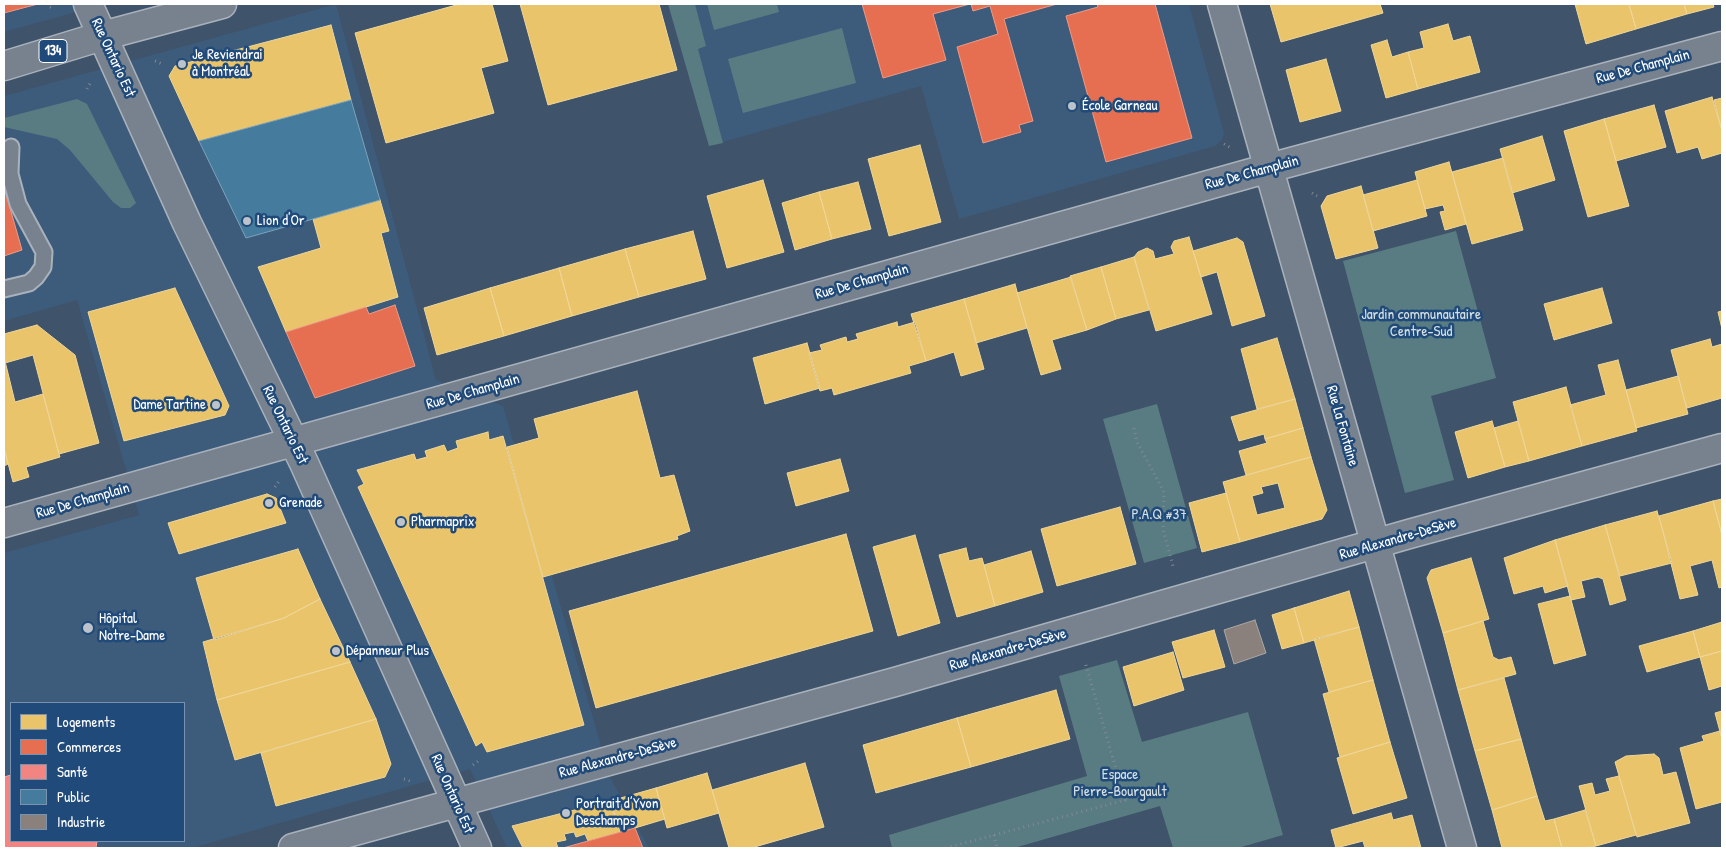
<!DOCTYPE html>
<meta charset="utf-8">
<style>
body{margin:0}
#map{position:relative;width:1726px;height:852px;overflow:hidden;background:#3f536a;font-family:"Patrick Hand",sans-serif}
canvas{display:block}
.frame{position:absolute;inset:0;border:5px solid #fff;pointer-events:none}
.legend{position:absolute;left:10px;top:702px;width:175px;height:140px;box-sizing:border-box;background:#1f4a7a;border:1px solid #7992af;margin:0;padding:6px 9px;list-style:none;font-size:15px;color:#fff}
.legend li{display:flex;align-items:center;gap:10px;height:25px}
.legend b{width:25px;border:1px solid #7992af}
</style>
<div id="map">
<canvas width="1726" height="852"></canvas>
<div class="frame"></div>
<ul class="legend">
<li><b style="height:14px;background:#e9c46a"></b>Logements</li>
<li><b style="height:14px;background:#e76f51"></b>Commerces</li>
<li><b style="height:14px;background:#f28482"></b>Santé</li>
<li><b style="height:14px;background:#457b9d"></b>Public</li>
<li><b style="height:14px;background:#8a817c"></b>Industrie</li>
</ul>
</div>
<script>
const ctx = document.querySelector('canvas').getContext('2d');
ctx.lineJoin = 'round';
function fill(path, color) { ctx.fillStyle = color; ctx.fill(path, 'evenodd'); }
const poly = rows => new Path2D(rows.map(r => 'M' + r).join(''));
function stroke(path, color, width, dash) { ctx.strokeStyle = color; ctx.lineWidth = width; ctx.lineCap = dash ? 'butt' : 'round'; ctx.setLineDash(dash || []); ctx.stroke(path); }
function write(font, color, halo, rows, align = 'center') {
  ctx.font = font + ' "Patrick Hand",sans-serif'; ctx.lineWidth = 5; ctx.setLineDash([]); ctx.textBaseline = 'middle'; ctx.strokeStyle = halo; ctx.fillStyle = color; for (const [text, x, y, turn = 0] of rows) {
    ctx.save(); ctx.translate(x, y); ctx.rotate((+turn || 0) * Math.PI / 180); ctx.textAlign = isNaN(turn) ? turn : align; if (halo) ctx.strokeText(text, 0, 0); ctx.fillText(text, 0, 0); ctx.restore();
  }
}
fill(poly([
 [4,4,105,4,4,32],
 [336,4,436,380,503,406,610,777,649,848,507,848,470,769,192,848,4,848,4,553,139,515,77,300,4,321,4,96],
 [11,703,184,703,184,841,11,841],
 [668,4,1189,4,1224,133,1222,140,1215,146,959,219,921,86,709,146]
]), '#3d5b7b');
fill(poly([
 [668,4,695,4,706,46,698,49,723,143,709,146],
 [707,4,777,4,779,12,714,30],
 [842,28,856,83,743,113,728,59],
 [77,99,87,104,136,203,130,208,121,208,113,202,70,150,57,139,4,127,4,118],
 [1456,231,1496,378,1431,396,1454,480,1405,493,1343,261],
 [1157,404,1197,548,1144,563,1103,419],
 [1117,660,1142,742,1248,712,1283,835,1238,848,1173,848,1160,806,1014,848,892,848,889,835,1087,776,1059,676]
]), '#597c83');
const homes = poly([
 [460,4,492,4,508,61,481,68,494,113,386,143,355,33,460,4],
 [520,4,659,4,677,70,548,105,520,4],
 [1270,4,1380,4,1383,13,1281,42,1270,4],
 [1575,4,1629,4,1636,29,1586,44,1575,4],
 [1629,4,1684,4,1687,14,1636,29,1629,4],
 [1684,4,1713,4,1714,7,1687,14,1684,4],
 [1448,24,1453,41,1470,36,1480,72,1418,89,1408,52,1424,48,1420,32,1448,24],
 [331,25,351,100,199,141,169,76,175,66,331,25],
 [1387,40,1392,57,1408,52,1418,89,1386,98,1371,45,1387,40],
 [1326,59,1341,111,1300,122,1286,70,1326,59],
 [1712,97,1722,131,1722,153,1702,159,1698,147,1677,153,1665,111,1712,97],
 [1722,98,1722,131,1714,100,1722,98],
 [1654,105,1666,147,1616,161,1604,119,1654,105],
 [1604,119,1629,206,1588,217,1564,131,1604,119],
 [1542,136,1555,180,1512,193,1500,149,1542,136],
 [920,145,941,222,889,236,868,159,920,145],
 [1503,158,1523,230,1472,244,1452,172,1503,158],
 [1449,162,1466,224,1445,230,1440,212,1445,211,1443,205,1425,209,1415,172,1449,162],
 [763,180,784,252,727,268,707,196,763,180],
 [1417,180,1427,216,1373,231,1363,195,1417,180],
 [858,182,871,229,832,239,819,192,858,182],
 [1361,186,1378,248,1336,259,1321,206,1327,196,1361,186],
 [819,192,832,239,795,250,782,203,819,192],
 [380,200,389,231,381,233,398,297,286,332,258,267,321,248,313,219,380,200],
 [693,231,706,279,639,297,625,249,693,231],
 [1189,237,1212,314,1156,331,1134,257,1138,252,1147,248,1153,251,1155,259,1174,254,1171,247,1174,241,1189,237],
 [1237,238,1243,242,1265,316,1232,326,1217,272,1201,277,1193,251,1237,238],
 [625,249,639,297,572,316,559,268,625,249],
 [1134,257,1149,310,1116,319,1101,267,1134,257],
 [1101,267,1116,319,1087,330,1070,276,1101,267],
 [559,268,572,316,504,336,490,288,559,268],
 [1071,277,1087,330,1052,340,1061,369,1041,375,1017,293,1071,277],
 [1015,284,1027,328,976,343,964,299,1015,284],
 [175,288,229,406,225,415,124,441,88,312,175,288],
 [490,288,504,336,437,355,424,308,490,288],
 [1602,288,1612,323,1554,340,1544,304,1602,288],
 [964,299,984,369,961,376,954,352,926,361,911,314,964,299],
 [1722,311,1722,329,1718,312,1722,311],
 [897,322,898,327,915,322,926,361,909,366,911,373,834,395,832,388,820,391,809,353,822,350,820,345,846,337,847,342,858,339,856,334,897,322],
 [37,325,75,355,99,443,59,454,33,355,5,363,4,334,37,325],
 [1277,338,1295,399,1257,409,1241,349,1277,338],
 [1710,339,1712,347,1722,344,1722,398,1687,408,1671,350,1710,339],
 [807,343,820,388,765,404,753,358,807,343],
 [4,357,15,402,43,394,59,454,60,457,26,467,29,477,13,482,4,448,4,357],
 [1618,360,1637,431,1582,446,1570,405,1606,395,1598,365,1618,360],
 [1678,376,1688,414,1636,428,1626,390,1678,376],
 [1566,387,1582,446,1529,461,1513,402,1566,387],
 [637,391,660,478,674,475,690,531,677,536,678,539,543,577,507,447,539,438,534,419,637,391],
 [1295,399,1303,428,1265,439,1264,434,1239,441,1231,417,1295,399],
 [1492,421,1505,467,1468,478,1455,432,1492,421],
 [1518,421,1529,461,1505,467,1494,428,1518,421],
 [1303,428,1311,457,1246,475,1239,451,1267,443,1265,439,1303,428],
 [488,432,489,440,503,436,584,725,487,752,482,742,476,746,358,487,364,484,357,470,414,454,416,460,427,457,425,451,444,445,447,452,458,448,456,441,488,432],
 [4,448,8,464,4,466,4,448],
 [1311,457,1327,510,1322,519,1240,542,1223,482,1311,457],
 [1278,483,1285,508,1257,515,1252,496,1263,493,1261,487,1278,483],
 [840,459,849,491,796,506,787,473,840,459],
 [1226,493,1240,542,1202,552,1189,503,1226,493],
 [267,494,276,498,286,523,179,554,168,523,267,494],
 [1722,499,1722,535,1713,501,1722,499],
 [1713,501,1722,535,1722,587,1719,588,1712,560,1690,566,1698,595,1680,599,1659,516,1713,501],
 [1120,507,1136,564,1057,586,1041,529,1120,507],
 [1657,511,1672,563,1620,576,1605,525,1657,511],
 [1605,525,1626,600,1610,605,1603,579,1598,577,1581,581,1585,597,1571,600,1555,540,1605,525],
 [846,534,873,631,596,708,569,611,846,534],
 [915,535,940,623,898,636,873,547,915,535],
 [1555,540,1568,586,1545,593,1543,586,1514,594,1504,558,1555,540],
 [966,548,969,561,982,558,995,606,957,617,939,555,966,548],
 [298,549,320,599,284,618,214,640,196,578,298,549],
 [1031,551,1043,592,995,606,984,565,1031,551],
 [1471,558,1489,619,1443,633,1427,578,1431,570,1471,558],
 [1349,591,1359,627,1304,643,1294,608,1349,591],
 [1570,596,1586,655,1554,664,1538,604,1570,596],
 [320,599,350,662,217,700,203,642,284,618,320,599],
 [1294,608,1304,643,1282,649,1272,615,1294,608],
 [1483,621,1493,657,1499,660,1511,657,1516,674,1458,690,1443,633,1483,621],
 [1722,622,1722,651,1700,657,1693,631,1722,622],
 [1359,627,1373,680,1329,692,1314,639,1359,627],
 [1214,630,1225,667,1183,678,1172,642,1214,630],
 [1693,631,1700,657,1647,672,1639,646,1693,631],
 [1722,651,1722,686,1709,690,1700,657,1722,651],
 [1173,652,1184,690,1134,706,1123,667,1173,652],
 [350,662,376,719,235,760,217,700,350,662],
 [1504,678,1521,739,1475,751,1458,690,1504,678],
 [1373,680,1390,742,1340,757,1323,694,1373,680],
 [1056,690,1070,739,971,767,957,718,1056,690],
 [1722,711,1722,739,1715,713,1722,711],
 [957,718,971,767,876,793,863,745,957,718],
 [376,719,391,764,385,777,276,806,261,753,376,719],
 [1720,731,1722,739,1722,802,1696,809,1680,748,1704,741,1702,736,1720,731],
 [1521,739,1537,796,1492,810,1475,751,1521,739],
 [1390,742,1407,798,1353,814,1337,758,1390,742],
 [1654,754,1659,758,1663,775,1676,772,1690,823,1637,837,1615,762,1626,756,1654,754],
 [805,763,824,827,751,848,729,848,712,790,805,763],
 [707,773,719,813,667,828,656,788,707,773],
 [1619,776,1636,835,1596,846,1579,786,1592,783,1595,795,1610,791,1606,779,1619,776],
 [656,788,665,819,635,828,633,818,618,823,610,801,656,788],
 [1537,796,1545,821,1554,819,1562,848,1502,848,1492,810,1537,796],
 [610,801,620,832,588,841,585,834,576,837,574,832,564,834,566,840,556,842,558,848,523,848,512,826,610,801],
 [1585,810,1596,846,1588,848,1562,848,1554,819,1585,810],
 [1391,813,1393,820,1412,815,1421,848,1365,848,1363,841,1336,848,1331,830,1391,813]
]);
fill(homes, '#e9c46a');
stroke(homes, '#f0d697', 1);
const shops = poly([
 [4,4,38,4,4,13,4,4],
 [862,4,970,4,933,14,946,60,883,78,862,4],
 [971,4,1057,4,1004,19,1033,121,1019,125,1021,132,983,143,957,47,998,34,990,6,973,11,971,4],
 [1097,4,1155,4,1192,138,1106,162,1066,16,1098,7,1097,4],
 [4,187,22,250,4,256,4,187],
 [395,305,415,366,315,398,286,332,366,307,369,314,395,305],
 [635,828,643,848,563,848,588,841,635,828]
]);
fill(shops, '#e76f51');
stroke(shops, '#ee9a85', 1);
const health = poly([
 [11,775,11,841,97,841,96,848,4,848,4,777,11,775]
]);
fill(health, '#f28482');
stroke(health, '#f6a9a8', 1);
const public = poly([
 [351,100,380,200,246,238,199,141,351,100]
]);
fill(public, '#457b9d');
stroke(public, '#7da3ba', 1);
const industry = poly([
 [1255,620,1266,653,1234,664,1224,630,1255,620]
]);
fill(industry, '#8a817c');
stroke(industry, '#ada7a3', 1);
const lane = poly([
 [4,289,29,283,36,277,43,267,44,252,18,204,10,174,11,147]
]);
const street = poly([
 [1222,4,1462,848],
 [4,523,1269,168,1722,46],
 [293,848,895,682,1409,534,1722,448]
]);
const secondary = poly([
 [88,4,187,223,304,463,477,848]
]);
const primary = poly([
 [4,66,102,36,222,4]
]);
stroke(lane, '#a9b2bc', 19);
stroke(street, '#a9b2bc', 31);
stroke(secondary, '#a9b2bc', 31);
stroke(primary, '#a9b2bc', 31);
stroke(poly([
 [50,7,54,9],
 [155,61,162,64],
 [87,89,91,82],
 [1224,144,1231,148],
 [1312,193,1317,196],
 [1134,428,1137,442,1164,492,1163,529,1173,566],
 [275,487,279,481],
 [473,765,480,760],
 [404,779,413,782],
 [994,835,997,848],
 [946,848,1125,800,1085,662]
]), '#808995', 3, [1, 4]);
stroke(lane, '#77828e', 15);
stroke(street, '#77828e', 28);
stroke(secondary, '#77828e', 28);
stroke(primary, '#77828e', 28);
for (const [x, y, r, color] of [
 [182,64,5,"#bcc3cb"],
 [1072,106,5,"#bcc3cb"],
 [247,221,5,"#bcc3cb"],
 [216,405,5,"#bcc3cb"],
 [269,503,5,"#bcc3cb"],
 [401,522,5,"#bcc3cb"],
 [88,628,6,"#bcc3cb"],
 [336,651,5,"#bcc3cb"],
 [566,813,5,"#bcc3cb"]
]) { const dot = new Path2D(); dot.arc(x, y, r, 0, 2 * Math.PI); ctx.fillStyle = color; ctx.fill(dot); stroke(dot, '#1f4a7a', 2); }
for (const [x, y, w] of [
 [53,51,28]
]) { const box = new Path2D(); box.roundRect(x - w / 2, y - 11.5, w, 23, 4); ctx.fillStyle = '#1f4a7a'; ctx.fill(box); stroke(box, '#fff', 1); }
write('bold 14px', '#fff', null, [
 ["134",53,51]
]);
write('15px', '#fff', '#1f4a7a', [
 ["Je Reviendrai",192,55],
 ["à Montréal",192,72],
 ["École Garneau",1082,106],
 ["Lion d'Or",257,221],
 ["Dame Tartine",206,405,"right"],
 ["Grenade",279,503],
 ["Pharmaprix",411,522],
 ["Hôpital",99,619],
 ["Notre-Dame",99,636],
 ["Dépanneur Plus",346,651],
 ["Portrait d’Yvon",576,804],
 ["Deschamps",576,821]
], 'left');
write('15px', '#fff', '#1f4a7a', [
 ["Rue Ontario Est",113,58,65],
 ["Rue De Champlain",1643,67,-15],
 ["Rue De Champlain",1252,173,-15],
 ["Rue De Champlain",862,282,-16],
 ["Rue De Champlain",473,392,-16],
 ["Rue Ontario Est",285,425,64],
 ["Rue La Fontaine",1342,426,74],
 ["Rue De Champlain",83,501,-16],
 ["Rue Alexandre-DeSève",1398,539,-16],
 ["Rue Alexandre-DeSève",1008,650,-16],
 ["Rue Alexandre-DeSève",618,758,-15],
 ["Rue Ontario Est",452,794,66]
]);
write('15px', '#d6e0e1', '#1f4a7a', [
 ["Jardin communautaire",1421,315],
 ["Centre-Sud",1421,332],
 ["P.A.Q #37",1159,515],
 ["Espace",1120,775],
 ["Pierre-Bourgault",1120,792]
]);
</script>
